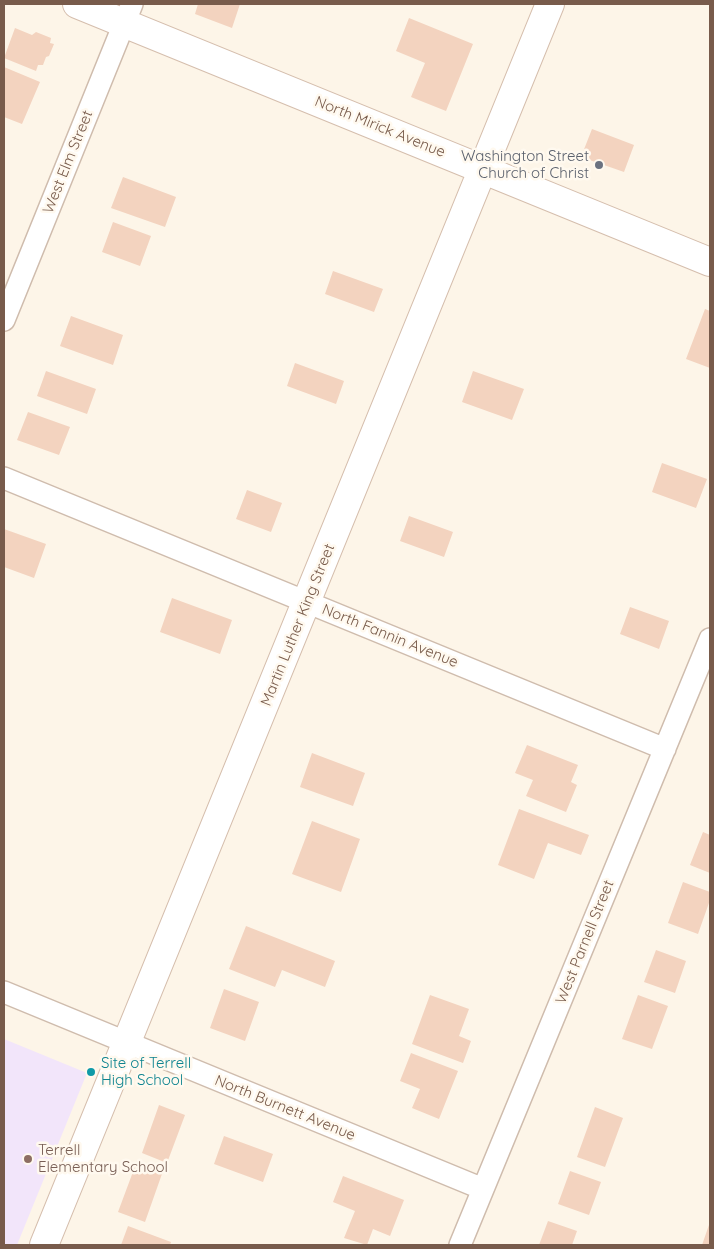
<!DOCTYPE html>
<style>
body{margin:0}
#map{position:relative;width:714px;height:1249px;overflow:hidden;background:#fdf5e8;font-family:Quicksand,sans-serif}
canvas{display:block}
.frame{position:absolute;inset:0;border:5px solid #785b4b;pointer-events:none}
</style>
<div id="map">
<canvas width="714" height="1249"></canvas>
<div class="frame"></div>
</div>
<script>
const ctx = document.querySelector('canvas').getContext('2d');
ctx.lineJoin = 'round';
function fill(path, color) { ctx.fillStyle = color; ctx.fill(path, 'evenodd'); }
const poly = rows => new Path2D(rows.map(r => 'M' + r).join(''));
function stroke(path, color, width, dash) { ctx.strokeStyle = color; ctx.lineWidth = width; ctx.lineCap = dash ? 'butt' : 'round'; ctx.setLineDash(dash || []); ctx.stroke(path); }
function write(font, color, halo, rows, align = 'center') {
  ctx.font = font + ' Quicksand,sans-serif'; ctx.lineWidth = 5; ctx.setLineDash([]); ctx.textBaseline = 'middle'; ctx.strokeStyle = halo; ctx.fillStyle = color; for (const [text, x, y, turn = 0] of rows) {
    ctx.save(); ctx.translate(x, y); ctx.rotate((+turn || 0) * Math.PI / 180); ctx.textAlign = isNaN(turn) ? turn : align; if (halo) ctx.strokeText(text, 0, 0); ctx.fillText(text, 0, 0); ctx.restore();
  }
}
fill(poly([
 [4,1039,87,1073,17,1245,4,1245]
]), '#f2e5fa');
fill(poly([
 [198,4,240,4,232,28,195,14],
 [409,18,473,44,446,111,411,97,425,63,396,51],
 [15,28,32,35,36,32,51,38,50,43,54,44,49,56,46,57,43,65,38,65,36,71,4,58],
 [4,67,40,82,22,124,4,117],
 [592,129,634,145,624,172,581,157],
 [123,177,176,197,165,227,111,208],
 [113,222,151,236,140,266,102,252],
 [333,271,383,289,374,312,325,294],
 [705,309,710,311,710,368,686,359],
 [71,316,123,335,113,365,60,346],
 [295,363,344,381,336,404,287,386],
 [46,371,96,389,87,414,37,396],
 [473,371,524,389,512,420,462,402],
 [28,412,70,427,59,455,17,440],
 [662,463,707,479,696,508,652,492],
 [247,490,282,503,271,532,236,519],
 [409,516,453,532,444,557,400,541],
 [4,529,46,544,34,578,4,567],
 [172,598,232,620,220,654,160,632],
 [630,607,669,621,659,649,620,634],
 [527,745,578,765,571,782,577,785,566,812,526,796,533,780,515,773],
 [312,753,365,773,353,806,300,787],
 [519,809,589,835,581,855,548,843,534,879,498,865],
 [312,821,360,839,341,892,292,874],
 [703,832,710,835,710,873,690,865],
 [683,882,710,892,710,900,698,934,668,923],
 [246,926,335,961,325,987,282,970,275,987,229,969],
 [656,950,686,961,675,993,644,982],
 [224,989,259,1002,245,1041,210,1028],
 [430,995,469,1009,459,1036,471,1041,463,1063,412,1044],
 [638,995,668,1006,652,1049,622,1039],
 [411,1053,458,1071,439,1119,412,1108,420,1089,400,1081],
 [159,1105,185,1115,167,1163,142,1153],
 [595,1107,623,1118,605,1167,577,1157],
 [224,1136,273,1154,263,1182,214,1164],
 [137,1161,163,1171,145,1222,118,1212],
 [570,1171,601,1182,589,1215,558,1204],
 [343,1176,404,1200,390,1236,373,1229,367,1245,344,1238,355,1211,333,1202],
 [548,1221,577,1231,572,1245,539,1245],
 [710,1222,710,1245,702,1245],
 [128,1226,171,1242,170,1245,121,1245]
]), '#f3d3bf');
const street = poly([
 [4,320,132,4],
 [4,478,665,749],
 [4,992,483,1189],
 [460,1245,710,639]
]);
const secondary = poly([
 [77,4,710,262],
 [44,1245,550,4]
]);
stroke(street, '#cfbcad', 24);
stroke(secondary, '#d5bead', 30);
stroke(street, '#fff', 21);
stroke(secondary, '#fff', 28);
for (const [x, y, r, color] of [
 [599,165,5,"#6b7280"],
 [91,1072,5,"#0f9aa8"],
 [28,1159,5,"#8d6e63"]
]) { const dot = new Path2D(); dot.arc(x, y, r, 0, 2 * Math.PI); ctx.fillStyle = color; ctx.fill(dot); stroke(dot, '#fff9ef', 2); }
write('15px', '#785b4b', '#fff9ef', [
 ["North Mirick Avenue",380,127,22],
 ["West Elm Street",68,162,-68],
 ["Martin Luther King Street",298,625,-68],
 ["North Fannin Avenue",390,636,22],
 ["West Parnell Street",585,942,-68],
 ["North Burnett Avenue",285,1108,22]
]);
write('15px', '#5b616d', '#fff9ef', [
 ["Washington Street",589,156],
 ["Church of Christ",589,173]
], 'right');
write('15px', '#0d838f', '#fff9ef', [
 ["Site of Terrell",101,1063],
 ["High School",101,1080]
], 'left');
write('15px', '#785e54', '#fff9ef', [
 ["Terrell",38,1150],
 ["Elementary School",38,1167]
], 'left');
</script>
